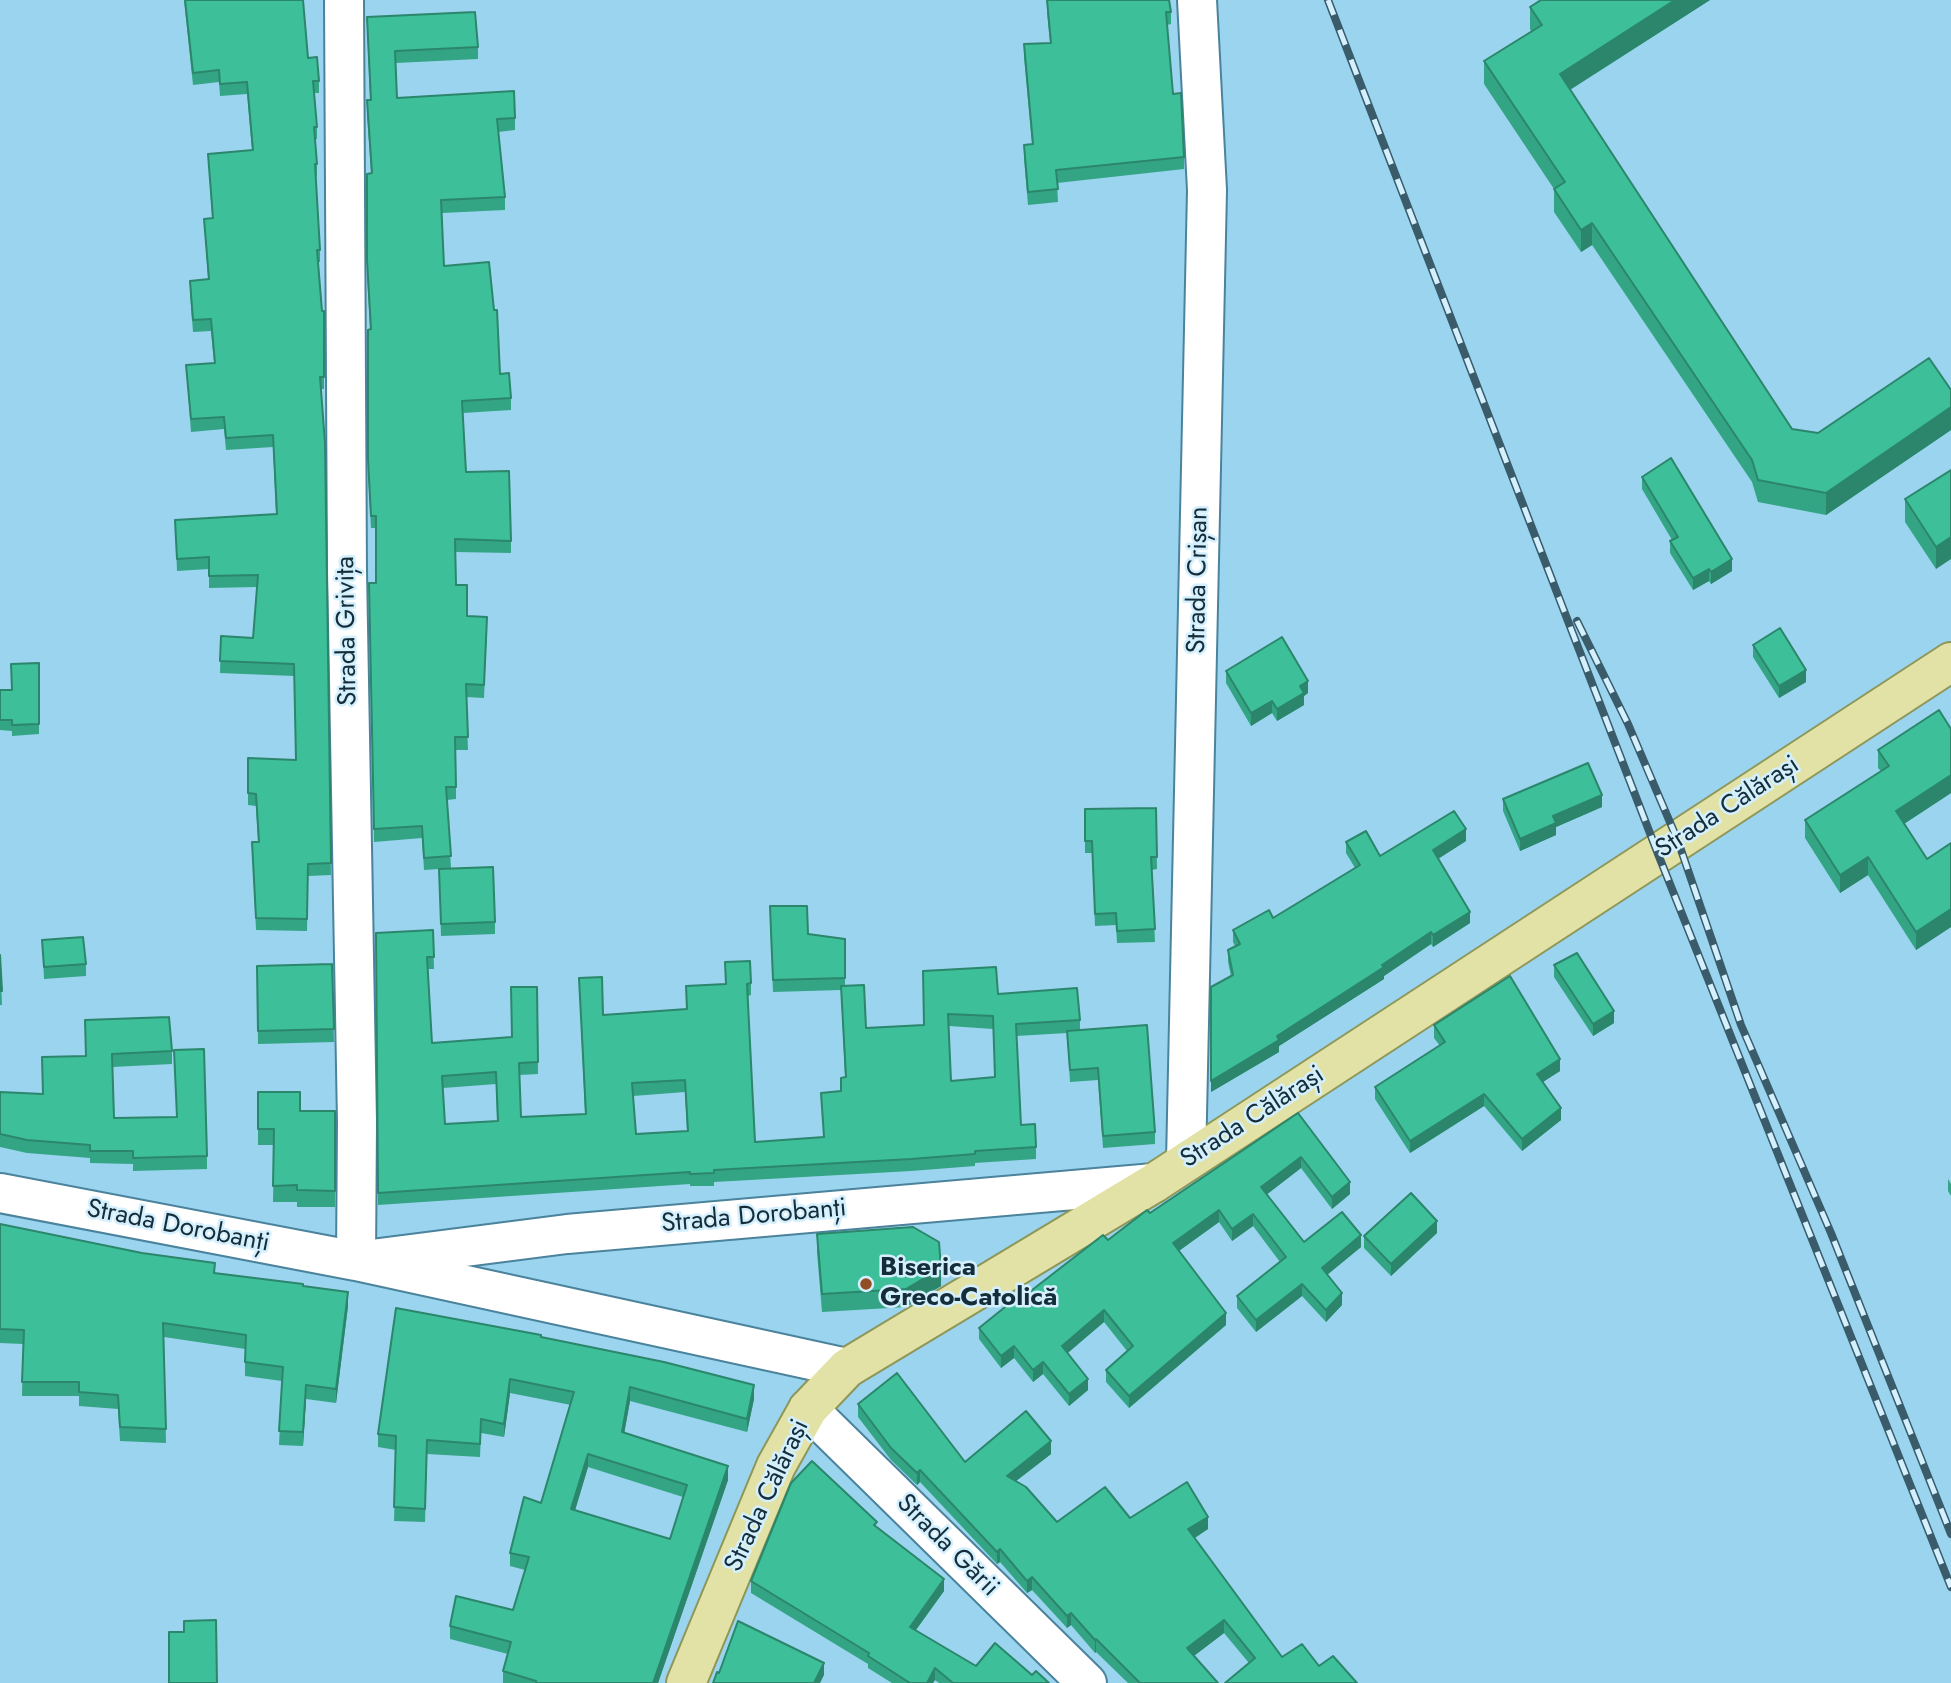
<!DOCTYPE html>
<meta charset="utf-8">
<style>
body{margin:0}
canvas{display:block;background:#9ad4ef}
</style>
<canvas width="1951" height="1683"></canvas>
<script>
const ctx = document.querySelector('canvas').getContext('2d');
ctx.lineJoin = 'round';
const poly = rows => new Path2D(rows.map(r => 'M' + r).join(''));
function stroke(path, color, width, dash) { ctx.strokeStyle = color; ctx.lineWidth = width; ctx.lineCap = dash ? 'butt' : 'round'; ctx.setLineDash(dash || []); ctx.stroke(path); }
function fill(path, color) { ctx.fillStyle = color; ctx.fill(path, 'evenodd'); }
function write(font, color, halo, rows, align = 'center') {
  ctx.font = font + ' Jost,sans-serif'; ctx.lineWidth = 5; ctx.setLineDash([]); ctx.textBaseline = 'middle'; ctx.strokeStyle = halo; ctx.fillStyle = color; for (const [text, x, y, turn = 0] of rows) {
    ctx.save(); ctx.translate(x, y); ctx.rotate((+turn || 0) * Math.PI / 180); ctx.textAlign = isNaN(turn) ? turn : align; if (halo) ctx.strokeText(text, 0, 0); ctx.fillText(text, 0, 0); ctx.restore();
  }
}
const minor = poly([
 [344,0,347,571,357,1122,356,1261,567,1234,1154,1183],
 [1186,1161,1207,190,1197,0],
 [0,1193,356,1261,847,1368],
 [808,1409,1087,1683]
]);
const major = poly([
 [686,1683,776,1466,808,1409,847,1368,1154,1183,1951,662]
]);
stroke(minor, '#4b839c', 42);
stroke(major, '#8e9658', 42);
stroke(minor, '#fff', 38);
stroke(major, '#e2e2a6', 38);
const rail = poly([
 [1328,0,1658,854,1951,1587],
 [1577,621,1628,724,1678,841,1741,1025,1831,1233,1951,1534]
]);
stroke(rail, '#395b6a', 8);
stroke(rail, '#d4f0fe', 5, [16]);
fill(poly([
 [184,0,303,0,308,58,319,81,319,93,314,93,317,127,317,139,315,139,317,164,317,176,316,176,320,250,320,262,318,262,322,311,324,311,324,389,321,389,331,875,308,876,307,931,256,930,252,842,258,842,256,806,248,805,248,758,296,760,294,676,220,673,221,636,253,638,257,587,209,588,209,569,177,571,175,520,276,514,273,447,226,450,224,429,191,432,186,365,214,363,211,331,193,332,190,293,190,281,208,279,204,219,212,218,208,154,252,150,247,94,220,96,219,82,193,85],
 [1047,0,1171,12,1171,24,1167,25,1173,94,1184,157,1184,169,1057,183,1058,202,1028,205,1024,158,1024,145,1032,144,1024,57,1024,44,1050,43,1047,12],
 [1710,0,1570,90,1792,429,1818,433,1951,390,1951,430,1826,515,1758,502,1752,482,1592,245,1581,252,1554,212,1554,189,1484,84,1484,61,1531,31,1530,29,1530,7],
 [367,29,478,47,478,59,396,63,397,98,515,118,515,130,498,132,505,197,505,210,442,213,444,266,500,374,511,398,511,410,463,413,466,472,511,541,511,553,455,552,456,585,467,616,487,629,484,698,466,697,468,750,456,750,456,799,447,800,451,868,495,922,495,934,441,936,439,869,424,870,422,838,374,842,369,583,376,583,376,528,371,528,368,472,370,329,367,273,367,174,371,173,367,113,367,100,370,100],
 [1951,470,1936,569,1905,522,1905,499],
 [1642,477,1732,571,1711,584,1709,581,1693,590,1670,553,1670,541,1672,540,1642,489],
 [1753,645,1806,682,1779,698,1753,657],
 [39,663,39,734,12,736,12,731,0,730,0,690,11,690],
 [1226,671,1308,693,1304,696,1304,705,1277,721,1272,713,1251,726,1226,683],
 [1951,729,1951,793,1904,824,1927,859,1951,843,1951,927,1916,950,1868,875,1840,893,1805,838,1805,820,1881,771,1878,768,1878,750],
 [1503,799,1602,807,1556,827,1556,835,1520,851,1503,811],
 [1156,808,1157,869,1152,870,1155,942,1117,943,1116,925,1095,926,1092,853,1085,853,1085,809],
 [1466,841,1438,859,1470,923,1433,947,1431,944,1384,976,1384,979,1279,1046,1279,1052,1211,1092,1231,976,1228,962,1228,950,1235,946,1233,942,1233,930,1273,918,1355,868,1346,853,1346,842,1380,856],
 [770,918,808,934,845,939,845,986,866,1028,924,1025,923,971,1080,1020,1080,1030,1155,1132,1155,1144,1103,1148,1098,1080,1070,1082,1067,1033,1016,1036,1021,1125,1036,1147,1036,1159,975,1163,975,1166,911,1171,714,1182,714,1186,690,1186,690,1184,378,1205,376,933,433,930,434,969,428,969,432,1043,512,1037,537,987,538,1074,519,1075,521,1117,585,1114,579,978,603,1015,686,1009,686,986,726,984,725,962,751,983,751,995,748,996,755,1142,824,1137,821,1093,841,1091,845,1077,841,990,773,992],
 [949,1026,993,1029,995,1077,951,1081],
 [496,1084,497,1121,445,1124,443,1088],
 [685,1092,687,1131,636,1134,633,1096],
 [42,940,86,964,86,976,44,979],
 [0,955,2,1005,0,1005],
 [332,964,334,1042,258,1044,257,966],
 [1554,965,1614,1023,1593,1036,1554,977],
 [1434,1025,1560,1071,1542,1082,1561,1120,1522,1151,1484,1106,1410,1153,1375,1099,1375,1087,1440,1046,1434,1038],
 [174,1050,207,1156,207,1169,133,1171,133,1164,90,1163,90,1158,27,1153,0,1147,0,1092,43,1094,86,1056,172,1051,172,1064,112,1067,114,1118,177,1117],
 [258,1092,300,1111,335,1111,335,1207,297,1207,297,1202,273,1202,274,1145,258,1145],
 [1298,1113,1350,1194,1332,1209,1301,1168,1267,1194,1304,1242,1361,1247,1327,1275,1342,1305,1326,1322,1302,1296,1256,1332,1237,1308,1237,1296,1280,1262,1253,1226,1232,1241,1219,1222,1179,1251,1226,1325,1129,1408,1106,1382,1106,1370,1127,1351,1104,1322,1067,1353,1088,1390,1069,1406,1043,1374,1033,1382,1014,1358,1001,1368,979,1339,979,1328],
 [1948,1179,1951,1184,1951,1196,1948,1191],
 [0,1224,215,1273,303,1286,348,1306,336,1403,306,1399,303,1446,279,1445,282,1381,245,1376,245,1349,164,1337,166,1443,120,1441,118,1409,79,1406,79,1396,22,1396,23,1344,0,1343],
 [1437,1233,1391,1276,1364,1248,1364,1236],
 [817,1234,941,1286,906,1307,822,1312,817,1252],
 [541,1337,754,1399,747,1432,630,1401,624,1433,728,1480,658,1683,503,1683,503,1671,508,1654,450,1639,450,1626,513,1610,525,1570,510,1566,510,1553,541,1503,571,1405,510,1393,504,1437,481,1433,480,1457,427,1454,425,1522,394,1521,396,1450,378,1447,378,1434],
 [588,1467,683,1497,670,1539,575,1511],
 [858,1404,965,1462,1051,1454,1016,1481,1057,1522,1130,1518,1208,1529,1195,1538,1282,1657,1319,1666,1357,1683,1249,1663,1224,1633,1194,1656,1218,1683,1128,1683,1096,1652,1095,1653,1071,1625,1067,1628,1032,1590,1027,1593,1000,1562,997,1564,920,1482,917,1485,891,1460,858,1417],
 [877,1527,944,1591,916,1630,976,1666,1032,1675,1049,1683,939,1683,935,1680,933,1683,892,1683,868,1668,868,1664,751,1593,751,1581]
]), '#34a584');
fill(poly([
 [1675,0,1710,0,1560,96,1560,74],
 [1592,223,1592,245,1581,252,1581,230],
 [1951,407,1951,430,1826,515,1826,493],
 [1951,537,1951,559,1936,569,1936,547],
 [1732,559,1732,571,1711,584,1711,572],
 [1709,569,1709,581,1693,590,1693,578],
 [1806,670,1806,682,1779,698,1779,686],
 [1308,681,1308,693,1304,696,1304,705,1277,721,1277,709,1300,686],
 [1272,701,1272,713,1251,726,1251,713],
 [1951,775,1951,793,1896,829,1896,811],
 [1602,795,1602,807,1556,827,1556,835,1520,851,1520,839,1553,816],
 [1466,829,1466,841,1433,862,1433,850],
 [1868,857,1868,875,1840,893,1840,875],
 [1951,909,1951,927,1916,950,1916,932],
 [1470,912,1470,923,1433,947,1433,935],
 [1431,932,1431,944,1384,976,1384,979,1279,1046,1279,1052,1211,1092,1211,1081],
 [1614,1011,1614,1023,1593,1036,1593,1024],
 [1560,1059,1560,1071,1537,1086,1537,1074],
 [1484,1094,1484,1106,1410,1153,1410,1141],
 [1561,1108,1561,1120,1522,1151,1522,1139],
 [1301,1157,1301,1168,1261,1199,1261,1187],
 [1350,1182,1350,1194,1332,1209,1332,1197],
 [1219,1210,1219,1222,1173,1255,1173,1243],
 [1253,1214,1253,1226,1232,1241,1232,1229],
 [1437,1221,1437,1233,1391,1276,1391,1264],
 [1361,1235,1361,1247,1322,1279,1322,1268],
 [941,1268,941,1286,906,1307,906,1289],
 [1302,1284,1302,1296,1256,1332,1256,1320],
 [348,1292,348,1306,336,1403,336,1389],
 [1342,1293,1342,1305,1326,1322,1326,1310],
 [1104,1310,1104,1322,1062,1358,1062,1346],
 [1226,1313,1226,1325,1129,1408,1129,1396],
 [1014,1346,1014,1358,1001,1368,1001,1356],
 [1043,1362,1043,1374,1033,1382,1033,1370],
 [510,1379,510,1393,504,1437,504,1424],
 [1088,1379,1088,1390,1069,1406,1069,1394],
 [306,1385,306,1399,303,1446,303,1432],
 [754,1385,754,1399,747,1432,747,1419],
 [630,1387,630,1401,622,1446,622,1432],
 [1051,1441,1051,1454,1007,1488,1007,1476],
 [588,1454,588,1467,571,1523,571,1509],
 [728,1466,728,1480,658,1683,653,1683],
 [920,1470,920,1482,917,1485,917,1473],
 [1208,1517,1208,1529,1188,1542,1188,1529],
 [1000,1549,1000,1562,997,1564,997,1552],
 [1032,1577,1032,1590,1027,1593,1027,1581],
 [944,1579,944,1591,910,1638,910,1627],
 [1071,1613,1071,1625,1067,1628,1067,1616],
 [1224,1620,1224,1633,1187,1661,1187,1648],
 [1096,1639,1096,1652,1095,1653,1095,1640],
 [824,1663,824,1675,820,1683,814,1683],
 [935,1668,935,1680,933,1683,927,1683]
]), '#2b866b');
const building = poly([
 [185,0,303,0,308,58,317,57,319,81,313,81,317,127,314,127,317,164,315,164,320,250,317,250,322,311,324,311,324,377,320,377,325,443,331,863,308,864,307,919,256,918,252,842,259,842,256,794,248,793,248,758,296,760,294,664,220,661,221,636,253,638,258,575,209,576,209,557,177,559,175,520,277,514,273,435,226,438,224,417,191,419,186,365,215,363,211,319,193,320,190,281,209,279,204,219,213,218,208,154,253,150,247,82,220,84,219,70,193,73,185,0],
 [1047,0,1169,0,1171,12,1166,12,1173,94,1181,93,1184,157,1056,170,1058,189,1028,192,1024,145,1033,144,1024,44,1051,43,1047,0],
 [1541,0,1675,0,1560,74,1792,429,1818,433,1929,358,1951,390,1951,407,1826,493,1758,480,1752,460,1592,223,1581,230,1554,189,1565,182,1484,61,1542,25,1530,7,1541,0],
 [475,12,478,47,395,51,397,98,514,91,515,118,497,119,505,197,441,200,444,266,489,262,494,310,497,310,500,374,509,373,511,398,462,401,466,472,509,471,511,541,455,539,456,585,467,585,467,616,487,617,484,685,466,684,468,737,455,737,456,787,446,787,451,856,424,858,422,826,374,829,369,583,376,583,376,516,371,516,368,459,368,330,371,329,367,260,367,174,372,173,367,100,371,100,367,17,475,12],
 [1671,458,1732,559,1711,572,1709,569,1693,578,1670,541,1678,537,1642,477,1671,458],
 [1951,470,1951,537,1936,547,1905,499,1951,470],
 [1780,628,1806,670,1779,686,1753,645,1780,628],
 [1282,637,1308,681,1300,686,1304,693,1277,709,1272,701,1251,713,1226,671,1282,637],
 [39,663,39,724,12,725,12,720,0,720,0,690,12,690,11,664,39,663],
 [1939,710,1951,729,1951,775,1896,811,1927,859,1951,843,1951,909,1916,932,1868,857,1840,875,1805,820,1889,766,1878,750,1939,710],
 [1588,763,1602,795,1553,816,1556,823,1520,839,1503,799,1588,763],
 [1156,808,1157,857,1151,857,1155,929,1117,931,1116,913,1095,914,1092,841,1085,841,1085,809,1156,808],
 [1454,811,1466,829,1433,850,1470,912,1433,935,1431,932,1382,965,1384,967,1277,1036,1279,1040,1211,1081,1211,987,1233,975,1228,950,1240,944,1233,930,1269,910,1273,918,1360,865,1346,842,1366,831,1380,856,1454,811],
 [493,867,495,922,441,924,439,869,493,867],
 [770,906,807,906,808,934,845,939,845,978,773,980,770,906],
 [433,930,434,957,427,957,432,1043,512,1037,511,987,537,987,538,1062,519,1063,521,1117,586,1114,579,978,602,977,603,1015,687,1009,686,986,726,984,725,962,750,961,751,983,747,984,755,1142,824,1137,821,1093,841,1091,841,1078,846,1077,841,986,864,985,866,1028,924,1025,923,971,996,967,998,994,1077,988,1080,1020,1016,1024,1021,1125,1035,1124,1036,1147,975,1151,975,1154,911,1159,714,1170,714,1173,690,1174,690,1172,378,1193,376,933,433,930],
 [948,1014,993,1016,995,1077,951,1081,948,1014],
 [496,1072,498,1121,445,1124,442,1076,496,1072],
 [685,1080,688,1131,636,1134,632,1083,685,1080],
 [83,937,86,964,44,967,42,940,83,937],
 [1577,953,1614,1011,1593,1024,1554,965,1577,953],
 [0,955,2,991,0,991,0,955],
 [332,964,334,1029,258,1031,257,966,332,964],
 [1510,976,1560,1059,1537,1074,1561,1108,1522,1139,1484,1094,1410,1141,1375,1087,1445,1042,1434,1025,1510,976],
 [169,1017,172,1051,112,1054,114,1118,177,1117,174,1050,204,1049,207,1156,133,1158,133,1151,90,1151,90,1145,27,1140,0,1134,0,1092,43,1094,42,1057,86,1056,85,1020,169,1017],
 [1147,1025,1155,1132,1103,1136,1098,1068,1070,1070,1067,1031,1147,1025],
 [258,1092,300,1092,300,1111,335,1111,335,1191,297,1190,297,1185,273,1186,274,1129,258,1129,258,1092],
 [1298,1113,1350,1182,1332,1197,1301,1157,1261,1187,1304,1242,1342,1212,1361,1235,1322,1268,1342,1293,1326,1310,1302,1284,1256,1320,1237,1296,1286,1257,1253,1214,1232,1229,1219,1210,1173,1243,1226,1313,1129,1396,1106,1370,1133,1346,1104,1310,1062,1346,1088,1379,1069,1394,1043,1362,1033,1370,1014,1346,1001,1356,979,1328,1020,1295,1023,1297,1103,1235,1108,1240,1147,1210,1150,1213,1298,1113],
 [1411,1193,1437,1221,1391,1264,1364,1236,1411,1193],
 [0,1224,142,1253,215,1263,214,1273,303,1284,303,1286,348,1292,336,1389,306,1385,303,1432,279,1431,283,1367,245,1362,246,1335,163,1323,166,1429,120,1427,118,1395,79,1392,79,1382,22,1382,24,1330,0,1329,0,1224],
 [913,1227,939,1242,941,1268,906,1289,822,1294,817,1234,913,1227],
 [396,1308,541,1335,541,1337,664,1362,754,1385,747,1419,630,1387,622,1432,728,1466,653,1683,536,1683,536,1681,503,1671,511,1642,450,1626,456,1596,513,1610,529,1557,510,1553,524,1497,541,1503,574,1392,510,1379,504,1424,481,1419,480,1444,427,1440,425,1509,394,1507,396,1436,378,1434,396,1308],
 [588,1454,687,1485,670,1539,571,1509,588,1454],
 [897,1373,965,1462,1026,1411,1051,1441,1007,1476,1026,1487,1057,1522,1105,1487,1130,1518,1187,1482,1208,1517,1188,1529,1282,1657,1302,1644,1319,1666,1333,1656,1357,1683,1225,1683,1255,1658,1224,1620,1187,1648,1218,1683,1140,1683,1096,1639,1095,1640,1071,1613,1067,1616,1032,1577,1027,1581,1000,1549,997,1552,920,1470,917,1473,891,1448,858,1404,897,1373],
 [812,1461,877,1522,874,1525,944,1579,910,1627,976,1666,995,1643,1032,1675,1036,1671,1049,1683,953,1683,935,1668,927,1683,910,1683,868,1656,869,1653,751,1581,791,1483,812,1461],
 [216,1620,217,1683,169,1683,169,1632,184,1632,184,1621,216,1620],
 [738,1621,824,1663,814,1683,713,1683,717,1672,719,1673,738,1621]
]);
fill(building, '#3dc099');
stroke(building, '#2b866b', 2);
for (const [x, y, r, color] of [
 [866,1284,7,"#934d24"]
]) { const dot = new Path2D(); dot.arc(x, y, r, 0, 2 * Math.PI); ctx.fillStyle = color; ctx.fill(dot); stroke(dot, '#d4f0fe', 2.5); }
write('26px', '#152d38', '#d4f0fe', [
 ["Strada Crișan",1199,580,-89],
 ["Strada Grivița",348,631,-91],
 ["Strada Călărași",1728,808,-33],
 ["Strada Călărași",1253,1118,-33],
 ["Strada Dorobanți",754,1217,-5],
 ["Strada Dorobanți",178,1227,11],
 ["Strada Călărași",768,1496,-65],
 ["Strada Gării",947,1546,45]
]);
write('bold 26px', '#152d38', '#d4f0fe', [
 ["Biserica",880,1269],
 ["Greco-Catolică",880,1299]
], 'left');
</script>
